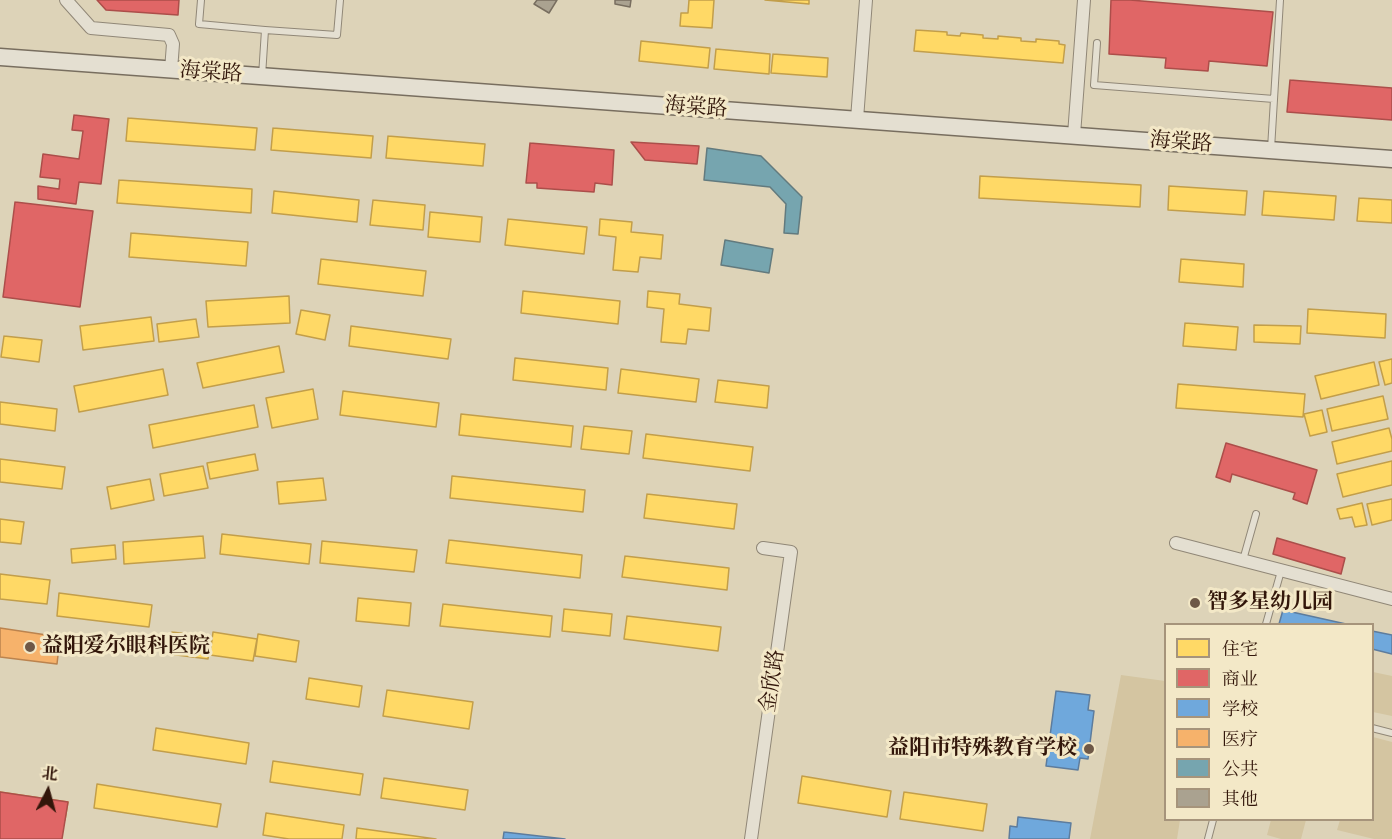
<!DOCTYPE html>
<meta charset="utf-8">
<style>
body{margin:0}
#map{position:relative;width:1392px;height:839px;overflow:hidden;background:#ddd3b8;font-family:"Gentium Book Plus","Noto Serif SC",serif}
canvas{display:block}
.legend{position:absolute;left:1164px;top:623px;width:210px;height:198px;box-sizing:border-box;background:#f3e8c7;border:2px solid #a6947b;margin:0;padding:8px 10px;list-style:none;font-size:18px;color:#32160a}
.legend li{display:flex;align-items:center;gap:12px;height:30px}
.legend b{width:30px;border:2px solid #a6947b}
.north{position:absolute;left:18px;top:761px;width:60px;height:60px;-webkit-text-stroke:4px #f3e8c7;paint-order:stroke;rotate:6deg;font-size:16px;font-weight:700;line-height:24px;text-align:center;color:#32160a}
.north::after{content:'';display:block;margin:auto;width:21px;height:27px;background:#32160a;clip-path:polygon(50% 0,100% 100%,50% 72%,0 100%)}
</style>
<div id="map">
<canvas width="1392" height="839"></canvas>
<ul class="legend">
<li><b style="height:16px;background:#ffd966"></b>住宅</li>
<li><b style="height:16px;background:#e06666"></b>商业</li>
<li><b style="height:16px;background:#6fa8dc"></b>学校</li>
<li><b style="height:16px;background:#f6b26b"></b>医疗</li>
<li><b style="height:16px;background:#76a5af"></b>公共</li>
<li><b style="height:16px;background:#aaa290"></b>其他</li>
</ul>
<div class="north">北</div>
</div>
<script>
const ctx = document.querySelector('canvas').getContext('2d');
ctx.lineJoin = 'round';
function fill(path, color) { ctx.fillStyle = color; ctx.fill(path, 'evenodd'); }
const poly = rows => new Path2D(rows.map(r => 'M' + r).join(''));
function stroke(path, color, width, dash) { ctx.strokeStyle = color; ctx.lineWidth = width; ctx.lineCap = dash ? 'butt' : 'round'; ctx.setLineDash(dash || []); ctx.stroke(path); }
function write(font, color, halo, rows, align = 'center') {
  ctx.font = font + ' "Gentium Book Plus","Noto Serif SC",serif'; ctx.lineWidth = 6; ctx.setLineDash([]); ctx.textBaseline = 'middle'; ctx.strokeStyle = halo; ctx.fillStyle = color; for (const [text, x, y, turn = 0] of rows) {
    ctx.save(); ctx.translate(x, y); ctx.rotate((+turn || 0) * Math.PI / 180); ctx.textAlign = isNaN(turn) ? turn : align; if (halo) ctx.strokeText(text, 0, 0); ctx.fillText(text, 0, 0); ctx.restore();
  }
}
fill(poly([
 [1373,672,1392,676,1392,716,1373,712],
 [1121,675,1165,681,1166,820,1180,820,1177,839,1090,839],
 [1373,737,1392,742,1392,839,1374,839,1337,830,1340,820,1372,820],
 [1271,820,1306,820,1301,839,1281,839,1267,835]
]), '#d4c5a1');
const homes = poly([
 [689,0,714,0,712,28,680,26,681,13,688,13,689,0],
 [765,0,809,0,809,4,765,0],
 [916,30,947,32,947,35,960,36,961,33,983,35,983,38,998,39,998,36,1021,38,1021,41,1036,42,1036,39,1059,41,1059,44,1065,45,1063,63,914,51,916,30],
 [641,41,710,48,708,68,639,61,641,41],
 [716,49,770,54,769,74,714,69,716,49],
 [773,54,828,58,827,77,771,73,773,54],
 [128,118,257,128,255,150,126,141,128,118],
 [273,128,373,136,371,158,271,150,273,128],
 [388,136,485,144,483,166,386,158,388,136],
 [980,176,1141,185,1140,207,979,198,980,176],
 [119,180,252,189,251,213,117,203,119,180],
 [1169,186,1247,191,1245,215,1168,210,1169,186],
 [274,191,359,200,357,222,272,213,274,191],
 [1264,191,1336,196,1334,220,1262,215,1264,191],
 [1359,198,1392,200,1392,223,1357,221,1359,198],
 [373,200,425,205,423,230,370,225,373,200],
 [430,212,482,217,480,242,428,237,430,212],
 [508,219,587,227,584,254,505,245,508,219],
 [600,219,632,222,631,232,663,235,661,259,640,257,638,272,613,270,616,237,599,235,600,219],
 [131,233,248,242,246,266,129,257,131,233],
 [321,259,426,271,423,296,318,284,321,259],
 [1181,259,1244,264,1243,287,1179,282,1181,259],
 [523,291,620,301,618,324,521,313,523,291],
 [648,291,680,294,679,304,711,308,709,331,688,329,686,344,661,342,664,309,647,307,648,291],
 [289,296,290,323,208,327,206,301,289,296],
 [1308,309,1386,314,1385,338,1307,333,1308,309],
 [301,310,330,315,325,340,296,334,301,310],
 [151,317,154,341,83,350,80,326,151,317],
 [196,319,199,337,159,342,157,324,196,319],
 [1185,323,1238,327,1236,350,1183,346,1185,323],
 [1254,325,1301,326,1300,344,1254,342,1254,325],
 [351,326,451,339,448,359,349,346,351,326],
 [4,336,42,340,39,362,1,357,4,336],
 [279,346,284,372,203,388,197,363,279,346],
 [515,358,608,368,606,390,513,380,515,358],
 [1392,359,1392,383,1385,385,1379,362,1392,359],
 [1374,362,1379,385,1321,399,1315,376,1374,362],
 [163,369,168,395,79,412,74,386,163,369],
 [621,369,699,379,696,402,618,393,621,369],
 [718,380,769,386,767,408,715,402,718,380],
 [1178,384,1305,394,1303,417,1176,408,1178,384],
 [313,389,318,419,272,428,266,398,313,389],
 [343,391,439,403,436,427,340,415,343,391],
 [1383,396,1388,419,1332,431,1327,409,1383,396],
 [0,402,57,409,55,431,0,424,0,402],
 [254,405,258,427,153,448,149,425,254,405],
 [1322,410,1327,432,1310,436,1304,414,1322,410],
 [461,414,573,426,571,447,459,435,461,414],
 [584,426,632,431,629,454,581,449,584,426],
 [1389,428,1392,439,1392,451,1337,464,1332,442,1389,428],
 [646,434,753,447,750,471,643,458,646,434],
 [255,454,258,470,210,479,207,463,255,454],
 [0,459,65,467,62,489,0,482,0,459],
 [1392,461,1392,485,1343,497,1337,474,1392,461],
 [203,466,208,488,164,496,160,474,203,466],
 [452,476,585,490,583,512,450,498,452,476],
 [323,478,326,500,279,504,277,482,323,478],
 [150,479,154,500,111,509,107,487,150,479],
 [647,494,737,504,734,529,644,518,647,494],
 [1392,499,1392,520,1372,525,1367,504,1392,499],
 [1362,503,1367,525,1355,527,1352,517,1340,519,1337,509,1362,503],
 [0,519,24,522,21,544,0,542,0,519],
 [222,534,311,544,309,564,220,554,222,534],
 [203,536,205,558,124,564,123,542,203,536],
 [449,540,582,555,580,578,446,563,449,540],
 [322,541,417,550,414,572,320,563,322,541],
 [115,545,116,559,72,563,71,549,115,545],
 [625,556,729,568,727,590,622,577,625,556],
 [0,574,50,580,47,604,0,599,0,574],
 [59,593,152,605,149,627,57,616,59,593],
 [358,598,411,603,409,626,356,621,358,598],
 [443,604,552,616,550,637,440,626,443,604],
 [564,609,612,614,610,636,562,631,564,609],
 [627,616,721,627,718,651,624,639,627,616],
 [172,632,211,637,208,659,169,654,172,632],
 [213,632,257,639,253,661,210,655,213,632],
 [258,634,299,641,296,662,255,656,258,634],
 [309,678,362,686,359,707,306,699,309,678],
 [387,690,473,702,469,729,383,716,387,690],
 [156,728,249,743,246,764,153,750,156,728],
 [273,761,363,774,360,795,270,782,273,761],
 [802,776,891,791,887,817,798,803,802,776],
 [384,778,468,790,465,810,381,798,384,778],
 [97,784,221,804,217,827,94,808,97,784],
 [0,792,68,802,65,820,55,819,52,839,18,835,21,815,0,812,0,792],
 [904,792,987,804,983,831,900,819,904,792],
 [266,813,344,825,342,839,289,839,263,835,266,813],
 [357,828,436,839,356,839,357,828]
]);
fill(homes, '#ffd966');
stroke(homes, '#c29e4a', 1.5);
const shops = poly([
 [97,0,179,0,178,15,106,10,97,0],
 [1111,0,1130,0,1273,12,1267,66,1209,61,1208,71,1165,68,1166,58,1109,54,1111,0],
 [1290,80,1392,88,1392,120,1287,112,1290,80],
 [74,115,109,119,101,184,79,182,76,204,38,199,38,186,59,189,60,179,40,177,43,154,79,159,83,131,72,130,74,115],
 [631,142,699,146,697,164,645,160,631,142],
 [530,143,614,150,612,185,595,183,594,192,537,188,537,183,526,183,530,143],
 [15,202,93,211,80,307,3,297,15,202],
 [1226,443,1317,470,1307,504,1293,499,1295,493,1232,474,1230,482,1216,477,1226,443],
 [1277,538,1345,558,1341,574,1273,554,1277,538],
 [0,792,68,802,62,839,0,839,0,792]
]);
fill(shops, '#e06666');
stroke(shops, '#ac4e4a', 1.5);
const schools = poly([
 [1283,610,1346,624,1279,624,1283,610],
 [1372,631,1392,635,1392,654,1372,649,1372,631],
 [1056,691,1090,695,1088,710,1094,711,1088,759,1080,758,1078,770,1046,766,1056,691],
 [1018,817,1071,823,1069,839,1009,839,1010,826,1017,827,1018,817],
 [504,832,565,839,503,839,504,832]
]);
fill(schools, '#6fa8dc');
stroke(schools, '#5d7c9d', 1.5);
const health = poly([
 [0,628,60,637,57,664,0,657,0,628]
]);
fill(health, '#f6b26b');
stroke(health, '#bb834e', 1.5);
const public = poly([
 [707,148,761,156,802,197,798,234,784,233,786,204,770,187,704,180,707,148],
 [725,240,773,249,769,273,721,265,725,240]
]);
fill(public, '#76a5af');
stroke(public, '#627a7e', 1.5);
const building = poly([
 [537,0,557,0,549,13,534,4,537,0],
 [615,0,631,0,630,7,615,4,615,0]
]);
fill(building, '#aaa290');
stroke(building, '#786e5f', 1.5);
const lane = poly([
 [201,0,199,24,265,30,337,35,340,0],
 [1097,43,1094,85,1274,99],
 [262,76,265,30],
 [1271,149,1280,0],
 [1243,560,1256,514],
 [1266,624,1281,571],
 [1372,728,1392,733],
 [1208,839,1213,820]
]);
const street = poly([
 [66,0,91,28,169,35,173,44,171,70],
 [857,119,866,0],
 [1074,135,1084,0],
 [1176,543,1392,599],
 [751,839,791,552,763,548]
]);
const secondary = poly([
 [0,57,1392,159]
]);
stroke(lane, '#908777', 8);
stroke(street, '#908777', 14);
stroke(secondary, '#786e5f', 19);
stroke(lane, '#e4dfd1', 6);
stroke(street, '#e4dfd1', 12);
stroke(secondary, '#e4dfd1', 16);
for (const [x, y, r, color] of [
 [1195,603,6,"#6e5847"],
 [30,647,6,"#6e5847"],
 [1089,749,6,"#6e5847"]
]) { const dot = new Path2D(); dot.arc(x, y, r, 0, 2 * Math.PI); ctx.fillStyle = color; ctx.fill(dot); stroke(dot, '#f3e8c7', 2); }
write('21px', '#32160a', '#f3e8c7', [
 ["海棠路",211,73,4],
 ["海棠路",696,108,4],
 ["海棠路",1181,143,4],
 ["金欣路",773,681,-82]
]);
write('bold 21px', '#32160a', '#f3e8c7', [
 ["智多星幼儿园",1207,603],
 ["益阳爱尔眼科医院",42,647],
 ["益阳市特殊教育学校",1077,749,"right"]
], 'left');
</script>
